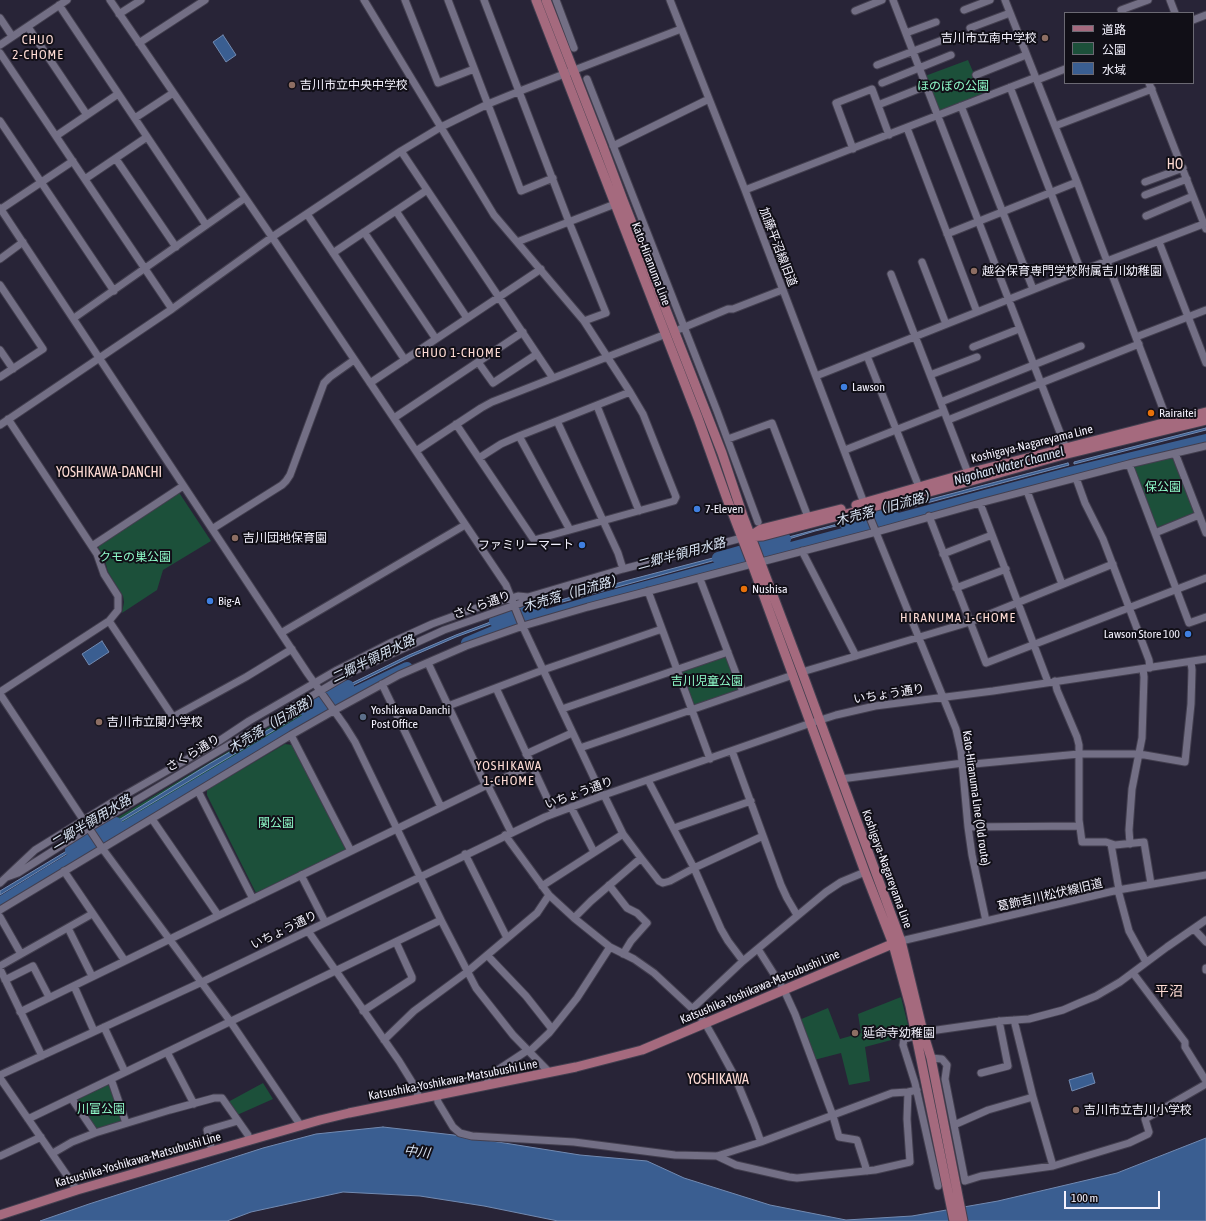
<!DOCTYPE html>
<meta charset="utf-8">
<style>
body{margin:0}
#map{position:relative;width:1206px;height:1221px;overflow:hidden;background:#282437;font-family:"Asap Condensed","Noto Sans JP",sans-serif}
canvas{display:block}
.legend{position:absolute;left:1064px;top:12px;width:130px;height:72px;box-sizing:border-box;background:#110f17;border:1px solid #6b6973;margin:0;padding:5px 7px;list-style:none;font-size:12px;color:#f3f1fd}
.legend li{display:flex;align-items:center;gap:8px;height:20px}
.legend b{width:20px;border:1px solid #6b6973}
.scale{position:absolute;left:1064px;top:1191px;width:96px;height:18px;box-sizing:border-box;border:2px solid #f3f1fd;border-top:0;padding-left:5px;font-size:12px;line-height:14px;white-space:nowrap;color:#f3f1fd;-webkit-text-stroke:3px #110f17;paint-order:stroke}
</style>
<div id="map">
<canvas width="1206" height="1221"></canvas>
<ul class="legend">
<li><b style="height:5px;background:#a56a7e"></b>道路</li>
<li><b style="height:11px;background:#1c503a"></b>公園</li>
<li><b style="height:11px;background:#3a5e91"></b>水域</li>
</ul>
<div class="scale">100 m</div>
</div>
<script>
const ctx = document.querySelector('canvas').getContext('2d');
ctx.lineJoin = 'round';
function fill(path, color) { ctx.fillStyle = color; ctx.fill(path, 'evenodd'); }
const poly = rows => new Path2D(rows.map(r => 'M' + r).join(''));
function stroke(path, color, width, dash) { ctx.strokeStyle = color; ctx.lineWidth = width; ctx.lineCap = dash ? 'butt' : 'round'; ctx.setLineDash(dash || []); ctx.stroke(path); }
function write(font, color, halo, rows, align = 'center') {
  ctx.font = font + ' "Asap Condensed","Noto Sans JP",sans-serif'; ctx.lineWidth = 4; ctx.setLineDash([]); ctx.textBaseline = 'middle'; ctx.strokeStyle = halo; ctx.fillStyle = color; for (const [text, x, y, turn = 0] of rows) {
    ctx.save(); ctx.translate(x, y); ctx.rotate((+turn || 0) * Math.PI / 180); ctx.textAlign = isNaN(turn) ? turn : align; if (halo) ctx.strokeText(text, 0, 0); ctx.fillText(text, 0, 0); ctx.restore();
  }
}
fill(poly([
 [968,60,983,95,940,112,925,76],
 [1170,457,1174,460,1194,511,1194,514,1158,527,1156,526,1134,468,1136,465],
 [178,491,211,541,163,570,157,590,122,613,124,602,123,596,108,572,104,557,97,545],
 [724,656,726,657,739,688,737,691,696,705,693,703,681,673,683,670],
 [318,698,328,711,108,841,100,828],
 [285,744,292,745,346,850,256,893,207,795,207,790],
 [901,997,909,1029,908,1033,899,1034,899,1038,865,1047,870,1081,849,1085,841,1053,814,1060,799,1020,828,1008,840,1039,861,1033,858,1014],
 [263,1083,273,1099,237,1115,228,1102],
 [107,1085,110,1086,123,1120,97,1130,76,1100]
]), '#1c503a');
const water = poly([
 [223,35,236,55,226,62,213,42,223,35],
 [1206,428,1206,430,1074,464,1074,462,1206,428],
 [1068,463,1069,465,878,516,878,513,1068,463],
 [860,518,861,520,815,531,769,545,770,542,860,518],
 [732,553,734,555,526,612,524,611,625,581,732,553],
 [509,615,510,617,456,637,410,657,335,694,334,692,409,655,456,635,509,615],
 [102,641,109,652,89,665,82,654,102,641],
 [318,701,320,703,102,833,101,831,209,764,318,701],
 [85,840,86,842,0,895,0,891,85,840],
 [1092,1073,1095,1083,1072,1091,1069,1080,1092,1073],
 [383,1127,454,1135,580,1155,647,1161,684,1178,770,1205,846,1220,912,1216,998,1201,1117,1173,1206,1138,1206,1221,558,1221,484,1206,420,1196,343,1192,251,1212,227,1221,40,1221,89,1204,263,1148,316,1134,383,1127]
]);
fill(water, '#3a5e91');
stroke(water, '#728ab1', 1);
stroke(poly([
 [845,523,893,510],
 [718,558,785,539],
 [495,621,540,607],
 [467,643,500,629,605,598,1070,473,1206,440],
 [305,710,348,686],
 [71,850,116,823],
 [0,903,53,870,338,701,407,668]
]), '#3a5e91', 12);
const minor = poly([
 [110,0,272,237,506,585,522,625,602,795],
 [364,0,494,215,584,321,630,392,643,414,676,497,674,501,570,530],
 [405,0,438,83,474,69],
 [448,0,521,191,553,178],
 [484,0,569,222,606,313,584,321],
 [556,0,574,48],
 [670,0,745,190,864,503,956,729,961,751,968,827,972,855,986,921],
 [893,0,1066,448],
 [1005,0,1077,182,1168,422],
 [1170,0,1175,13],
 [59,5,206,225],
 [964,10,990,0],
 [1121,10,1148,0],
 [855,11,882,0],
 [119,14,141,0],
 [0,18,12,36],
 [1193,20,1206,15],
 [28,27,87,115],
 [970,28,1010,13],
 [906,33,936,22],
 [139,43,205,0],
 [0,45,67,0],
 [0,53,172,309],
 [877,65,945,39],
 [976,75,1026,55],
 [587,79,717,411,758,522],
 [1037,80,1065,69],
 [882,83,951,55],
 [1149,83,1206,229],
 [1010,87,1081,271],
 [878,105,926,86],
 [961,106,1033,289],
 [135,118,173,93],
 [0,121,114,291],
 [1055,126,1152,89],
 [907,128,977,312],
 [56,136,118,94],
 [613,146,709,99],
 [853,149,836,103,872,89,889,135],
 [401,151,553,378],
 [116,159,176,247],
 [85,179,147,137],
 [1145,182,1183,168],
 [745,190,1034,78],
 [1145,195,1187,179],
 [0,208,308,674,345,726,355,742,441,920,476,988,513,1035,549,1072],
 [1,209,73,161],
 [396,211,467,318],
 [307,214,405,360],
 [1146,216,1193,196],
 [364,232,436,339],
 [947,234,1077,182],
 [517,242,615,204],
 [1159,242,1206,363],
 [333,253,427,190],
 [0,259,23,242],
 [922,262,946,324],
 [891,274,968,473],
 [0,285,43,349,0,377],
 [74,318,245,198],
 [680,329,728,309,733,309,782,290],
 [1136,337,1206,310],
 [973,347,1019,329],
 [0,350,13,369],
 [867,356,919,487],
 [478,362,493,383,537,354],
 [930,375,977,357],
 [816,376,1055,281,1206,223],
 [370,383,541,269],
 [941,402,1081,346],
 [597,406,639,511],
 [394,418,523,332],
 [948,420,1139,344],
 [557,421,618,553,623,569],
 [456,424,534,540,570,530,519,436,501,444,479,458],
 [0,425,172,309,272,237,401,151,441,127,488,104,520,91,681,29],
 [519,436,630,392],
 [728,439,772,423,808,517],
 [845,450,944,411],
 [416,451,481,408,492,402,666,334],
 [1175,453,1206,533],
 [1129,464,1189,623,1206,617],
 [1076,478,1085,503,1103,539,1149,660,1150,668],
 [1027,491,1062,584],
 [980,503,1048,682],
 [929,516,986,663,1206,578],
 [212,529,282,485,286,481,290,475,324,383,330,377,354,360],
 [1155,533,1199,515],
 [92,546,183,486],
 [802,551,856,656],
 [943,554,992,535],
 [761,562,876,532,980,503,1129,464,1206,446],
 [700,579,743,692],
 [956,588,1006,569],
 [648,591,710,759],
 [109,621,173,717,246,677,292,649],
 [281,633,465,525],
 [428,663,484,782,489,788,511,832],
 [802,672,970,622,1113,564],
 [1055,681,1057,690,1077,737,1079,745,1079,820,1082,842,1106,842,1115,845,1144,842,1151,884],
 [382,684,441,807],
 [496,688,554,813],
 [0,692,109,621,118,610,118,596,104,574,97,554,8,419],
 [0,694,102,848,230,1021,301,1126],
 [448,706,543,670,662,629],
 [562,709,728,652],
 [291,735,351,851],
 [580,748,793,675],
 [732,751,781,885,787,898,797,915],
 [526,754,572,733],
 [963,765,1079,754,1139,754,1185,762,1191,704,1192,670,1191,662],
 [841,779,963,763],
 [648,780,694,868,721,929,728,941,743,961],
 [198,791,253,899],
 [604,795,623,834,641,858,659,881,663,883,670,881,694,868,763,836],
 [571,807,594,852],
 [152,819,218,915],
 [968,827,1079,826],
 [674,828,751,801],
 [505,835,549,895,574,918,610,947,634,959,654,973,698,1014,705,1023,717,1044,735,1077,754,1123,761,1142],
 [1111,844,1119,890],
 [1130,844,1129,830,1132,789,1142,738,1144,677,1143,669],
 [465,854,507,938],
 [64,871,125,961],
 [301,875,325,922],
 [7,877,18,873,89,828,320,691,352,672,385,657,444,630,521,603,528,597,623,569,742,538],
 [0,883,35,850,111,803,219,741,249,721,337,670,390,643,432,624,473,609,518,596,528,597],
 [609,885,627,908,637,913,647,923,631,941,623,954],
 [542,886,623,834],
 [1118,890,1129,931,1146,962],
 [0,910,291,735,335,710,399,675,466,646,523,626,588,607,752,564],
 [0,917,21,954],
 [574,918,591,901,641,858],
 [68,928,92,976],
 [1194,929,1206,942],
 [308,931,399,1061,412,1082,420,1099],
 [901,941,1118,890,1206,875],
 [758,949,784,990,795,1014,833,1116,839,1137,857,1140,867,1171],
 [487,955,526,996,552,1029],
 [0,966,92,914],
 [1206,968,1206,970],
 [0,969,42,1056],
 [1133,973,1185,1042,1185,1047,1206,1081],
 [5,980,33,966,49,997],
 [74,986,94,1031],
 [693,1008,743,961,826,892,841,882,865,872],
 [363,1011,412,979,412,977,396,942],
 [20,1012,487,785,532,766],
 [1014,1020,1033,1097,1053,1166],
 [104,1027,125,1072],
 [923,1032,1000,1021,1029,1019,1063,1010,1079,1003,1096,996,1120,982,1167,947,1206,920],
 [916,1036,904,1039,903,1045,915,1083,938,1186],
 [384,1040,414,1011,467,972,537,913,549,895],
 [530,1051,549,1033,577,998,610,947],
 [167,1052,194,1104],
 [931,1058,942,1059,947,1065,945,1079,965,1181,981,1176,1053,1166,1129,1143,1148,1134,1149,1132,1145,1119,1206,1084],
 [981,1073,1008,1066,999,1021],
 [0,1075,202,982,545,817,604,795,811,723,836,715,875,706,993,691,1206,659],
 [0,1078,77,1190],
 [111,1079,126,1123],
 [489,1084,487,1077,528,1050],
 [437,1095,438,1102,453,1127,460,1133,472,1136,574,1142,675,1155,717,1156,761,1142,892,1093,908,1092],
 [72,1099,95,1133],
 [28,1119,441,920],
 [954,1125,988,1110,1033,1097],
 [212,1151,207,1130,238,1121],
 [53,1153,72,1142,95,1133,170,1110,214,1098,222,1098,248,1135,249,1141],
 [0,1156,41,1137],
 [717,1156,736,1165,789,1177,797,1178,875,1170,910,1162,907,1119,908,1092,917,1090]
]);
const major = poly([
 [536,0,698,418,727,499,752,564,865,872,893,944,910,1006,954,1221],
 [546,0,602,144,623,200,722,453,743,516,802,672,901,941,923,1032,931,1058,963,1221],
 [856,505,968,473,1206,412],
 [752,535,761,529,841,509],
 [745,537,763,536,971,481,1063,455,1206,420],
 [0,1215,77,1190,320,1120,349,1113,576,1067,642,1050,897,942]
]);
stroke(minor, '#433f4f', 9);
stroke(major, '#433f4f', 11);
stroke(minor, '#736f85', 7);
stroke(major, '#a56a7e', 9);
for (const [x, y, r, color] of [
 [1045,38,4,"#8d6e63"],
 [292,85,4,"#8d6e63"],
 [974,271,4,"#8d6e63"],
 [844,387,4,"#3f7fe0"],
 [1151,413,4,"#e8710a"],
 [697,509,4,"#3f7fe0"],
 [235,538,4,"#8d6e63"],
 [582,545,4,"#3f7fe0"],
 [744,589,4,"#e8710a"],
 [210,601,4,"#3f7fe0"],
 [1188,634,4,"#3f7fe0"],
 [363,717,4,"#5c6f8a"],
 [99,722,4,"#8d6e63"],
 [855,1033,4,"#8d6e63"],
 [1076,1110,4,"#8d6e63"]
]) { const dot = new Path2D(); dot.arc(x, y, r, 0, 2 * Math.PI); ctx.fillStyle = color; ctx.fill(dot); stroke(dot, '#110f17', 1.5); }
write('12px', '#f3f1fd', '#110f17', [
 ["吉川市立南中学校",1037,38,"right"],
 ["吉川市立中央中学校",300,85],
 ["越谷保育専門学校附属吉川幼稚園",982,271],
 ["Lawson",852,387],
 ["Rairaitei",1159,413],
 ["7-Eleven",705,509],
 ["吉川団地保育園",243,538],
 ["ファミリーマート",574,545,"right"],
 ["Nushisa",752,589],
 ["Big-A",218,601],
 ["Lawson Store 100",1180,634,"right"],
 ["Yoshikawa Danchi",371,710],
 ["Post Office",371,724],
 ["吉川市立関小学校",107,722],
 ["延命寺幼稚園",863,1033],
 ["吉川市立吉川小学校",1084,1110]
], 'left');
write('12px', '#8ef9c8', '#110f17', [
 ["ほのぼの公園",953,86],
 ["保公園",1163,487],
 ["クモの巣公園",135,557],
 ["吉川児童公園",707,681],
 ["関公園",276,823],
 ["川富公園",101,1109]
]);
write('12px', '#f3f1fd', '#110f17', [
 ["加藤平沼線旧道",778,247,69],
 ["Kato-Hiranuma Line",651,264,69],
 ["Koshigaya-Nagareyama Line",1032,444,-14],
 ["さくら通り",482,605,-20],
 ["いちょう通り",889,694,-9],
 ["さくら通り",193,753,-31],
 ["いちょう通り",579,793,-20],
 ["Kato-Hiranuma Line (Old route)",976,798,82],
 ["Koshigaya-Nagareyama Line",887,869,70],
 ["葛飾吉川松伏線旧道",1050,895,-13],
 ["いちょう通り",284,930,-26],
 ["Katsushika-Yoshikawa-Matsubushi Line",760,987,-23],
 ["Katsushika-Yoshikawa-Matsubushi Line",453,1080,-11],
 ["Katsushika-Yoshikawa-Matsubushi Line",138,1160,-16]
]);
ctx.letterSpacing = '1px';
write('13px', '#fedbd4', '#110f17', [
 ["CHUO",38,40],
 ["2-CHOME",38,55],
 ["CHUO 1-CHOME",458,353],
 ["HIRANUMA 1-CHOME",958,618],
 ["YOSHIKAWA",509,766],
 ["1-CHOME",509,781]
]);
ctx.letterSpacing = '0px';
write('italic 13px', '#d8e3f3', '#110f17', [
 ["Nigohan Water Channel",1009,466,-15],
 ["木売落（旧流路）",886,508,-15],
 ["二郷半領用水路",681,554,-15],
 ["木売落（旧流路）",573,593,-16],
 ["二郷半領用水路",373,659,-26],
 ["木売落（旧流路）",274,723,-31],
 ["二郷半領用水路",91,822,-31],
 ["中川",417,1152,7]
]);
write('14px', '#fedbd4', '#110f17', [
 ["HO",1175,165],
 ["YOSHIKAWA-DANCHI",109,473],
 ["平沼",1169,992],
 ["YOSHIKAWA",718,1080]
]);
</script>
